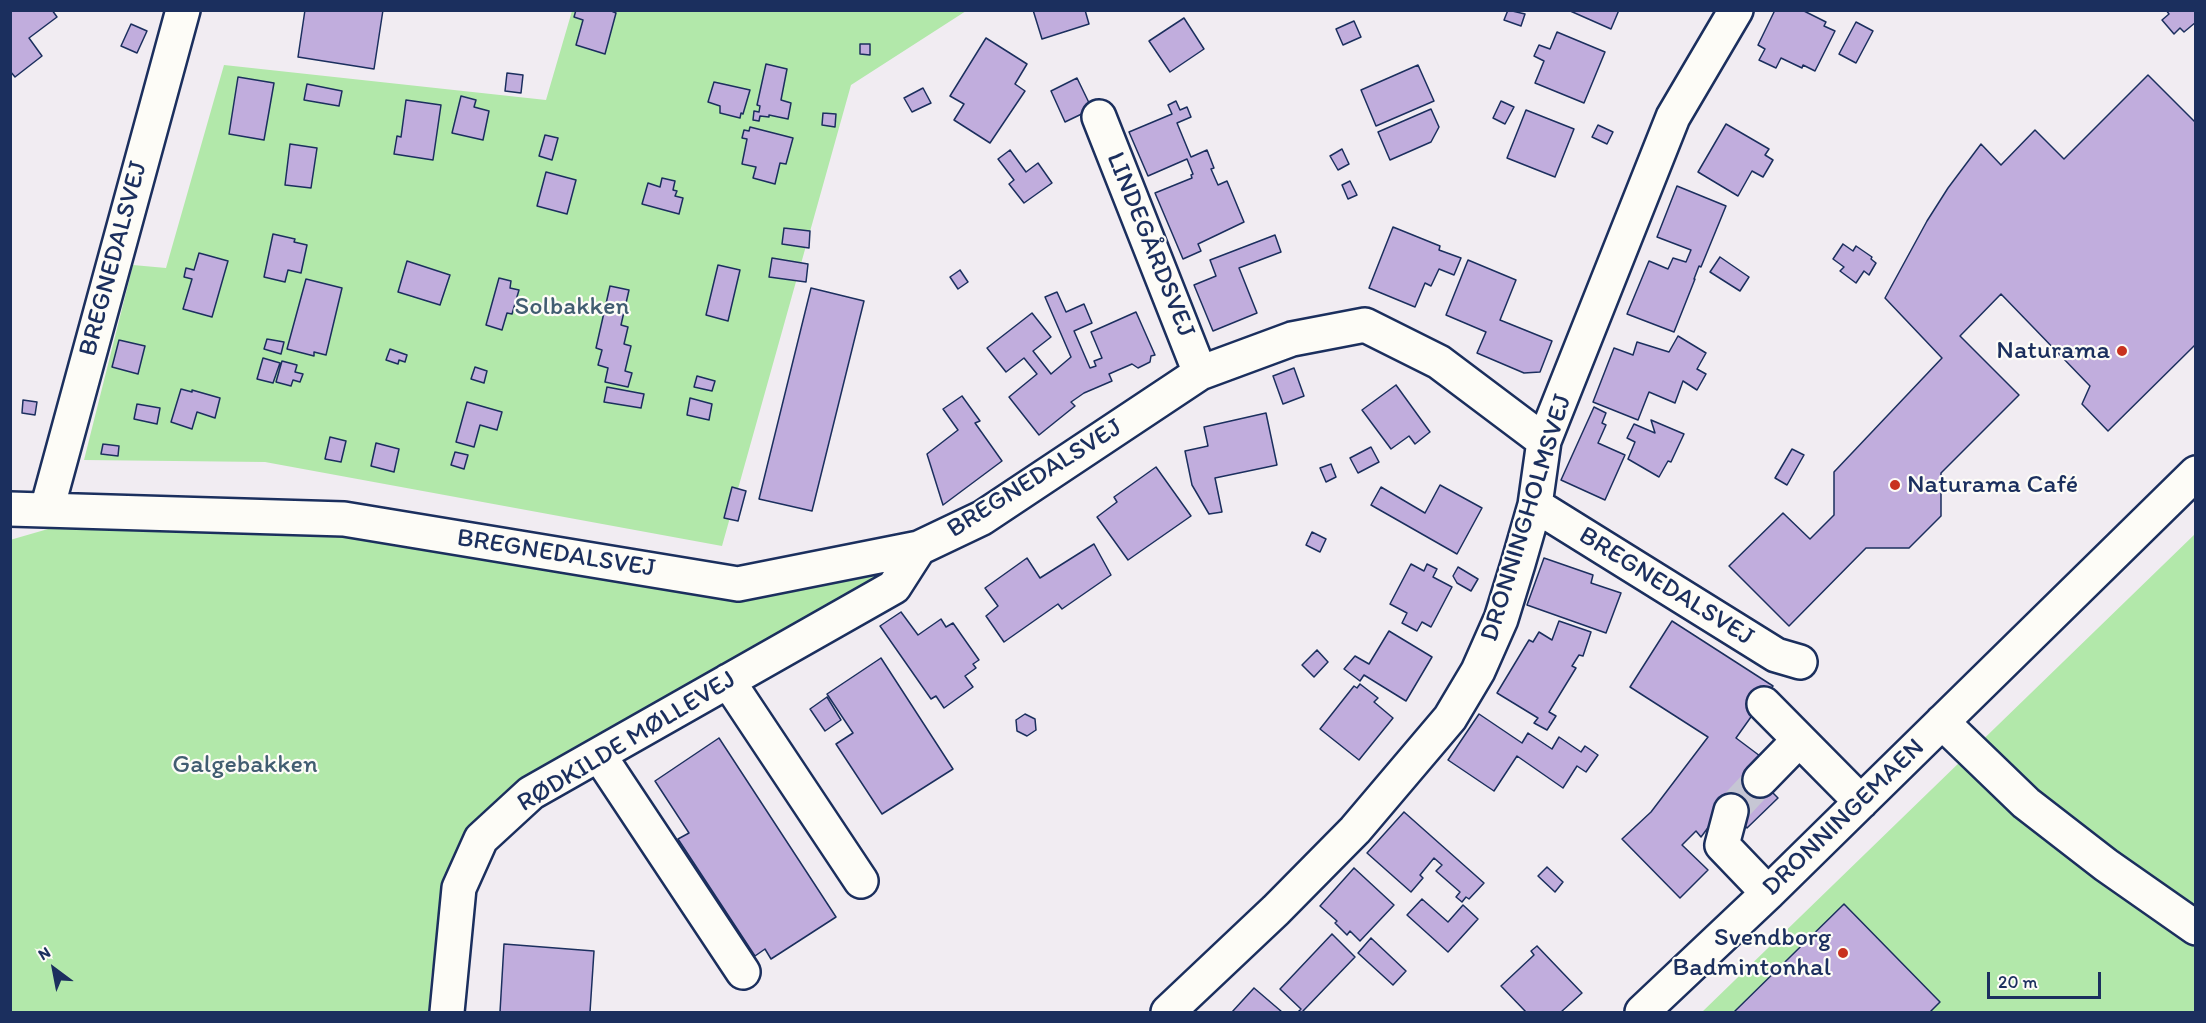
<!DOCTYPE html>
<meta charset="utf-8">
<style>
body{margin:0}
#map{position:relative;width:2206px;height:1023px;overflow:hidden;background:#f1ecf2;font-family:Itim,sans-serif}
canvas{display:block}
.frame{position:absolute;inset:0;border:12px solid #1b2f5e;pointer-events:none}
.north{position:absolute;left:24px;top:939px;width:60px;height:60px;-webkit-text-stroke:4px #fdfcf7;paint-order:stroke;rotate:328deg;font-size:16px;font-weight:700;line-height:24px;text-align:center;color:#1b2f5e}
.north::after{content:'';display:block;margin:auto;width:21px;height:27px;background:#1b2f5e;clip-path:polygon(50% 0,100% 100%,50% 72%,0 100%)}
.scale{position:absolute;left:1987px;top:972px;width:114px;height:27px;box-sizing:border-box;border:3px solid #1b2f5e;border-top:0;padding-left:8px;font-size:18px;line-height:21px;white-space:nowrap;color:#1b2f5e;-webkit-text-stroke:4px #fdfcf7;paint-order:stroke}
</style>
<div id="map">
<canvas width="2206" height="1023"></canvas>
<div class="frame"></div>
<div class="north">N</div>
<div class="scale">20 m</div>
</div>
<script>
const ctx = document.querySelector('canvas').getContext('2d');
ctx.lineJoin = 'round';
function fill(path, color) { ctx.fillStyle = color; ctx.fill(path, 'evenodd'); }
const poly = rows => new Path2D(rows.map(r => 'M' + r).join(''));
function stroke(path, color, width, dash) { ctx.strokeStyle = color; ctx.lineWidth = width; ctx.lineCap = dash ? 'butt' : 'round'; ctx.setLineDash(dash || []); ctx.stroke(path); }
function write(font, color, halo, rows, align = 'center') {
  ctx.font = font + ' Itim,sans-serif'; ctx.lineWidth = 4.5; ctx.setLineDash([]); ctx.textBaseline = 'middle'; ctx.strokeStyle = halo; ctx.fillStyle = color; for (const [text, x, y, turn = 0] of rows) {
    ctx.save(); ctx.translate(x, y); ctx.rotate((+turn || 0) * Math.PI / 180); ctx.textAlign = isNaN(turn) ? turn : align; if (halo) ctx.strokeText(text, 0, 0); ctx.fillText(text, 0, 0); ctx.restore();
  }
}
fill(poly([
 [572,11,966,11,851,85,722,546,265,462,84,460,133,265,166,268,224,65,546,100],
 [48,529,272,530,339,536,725,599,876,572,878,590,520,788,447,884,431,977,429,1012,11,1012,10,540],
 [2195,534,2195,1012,1702,1012]
]), '#b2e8aa');
const building = poly([
 [10,10,52,10,57,17,29,38,42,56,15,77,10,71,10,10],
 [305,10,383,10,374,69,298,57,305,10],
 [576,10,609,10,616,13,605,54,576,45,583,20,574,17,576,10],
 [1033,10,1085,10,1089,24,1042,39,1033,10],
 [1508,10,1525,14,1521,26,1504,20,1508,10],
 [1568,10,1619,10,1611,29,1568,10],
 [1775,10,1802,10,1826,22,1824,26,1835,31,1815,71,1803,65,1802,68,1781,58,1776,68,1759,60,1765,49,1758,45,1775,10],
 [2166,10,2196,10,2196,22,2184,32,2180,28,2174,34,2162,20,2169,14,2166,10],
 [1184,18,1204,49,1170,72,1149,41,1184,18],
 [1354,21,1361,37,1343,45,1336,29,1354,21],
 [1856,22,1873,31,1856,63,1839,54,1856,22],
 [131,24,147,31,137,53,121,46,131,24],
 [1557,32,1605,52,1584,103,1535,83,1544,61,1534,56,1539,45,1550,49,1557,32],
 [986,38,1027,64,1015,84,1025,91,990,143,954,120,964,104,950,96,986,38],
 [860,44,870,44,870,55,860,54,860,44],
 [766,64,787,69,781,100,791,103,788,119,769,115,769,117,760,116,759,121,753,120,754,111,759,112,760,106,757,105,766,64],
 [1418,65,1434,101,1376,126,1361,90,1418,65],
 [507,73,523,75,521,93,505,91,507,73],
 [2148,75,2196,123,2196,344,2108,431,2082,404,2090,386,2001,294,1960,336,2019,395,1941,473,1941,516,1909,548,1866,548,1789,626,1729,566,1783,513,1810,539,1834,515,1834,472,1942,358,1885,298,1927,221,1948,188,1981,144,2001,165,2035,130,2064,159,2148,75],
 [238,77,274,83,264,140,229,134,238,77],
 [1077,78,1092,109,1065,122,1051,91,1077,78],
 [714,82,750,90,743,114,741,113,740,118,720,113,720,106,708,102,714,82],
 [307,84,342,91,339,106,304,100,307,84],
 [923,88,931,103,912,112,904,98,923,88],
 [461,96,476,100,474,107,489,111,483,140,452,133,461,96],
 [406,100,441,105,433,160,394,154,397,136,401,137,406,100],
 [1176,101,1180,110,1187,107,1191,117,1177,123,1191,157,1207,150,1214,168,1211,169,1218,185,1227,181,1244,222,1198,244,1201,251,1183,259,1155,193,1192,178,1191,175,1193,174,1187,159,1148,176,1129,132,1172,114,1168,105,1176,101],
 [1501,101,1514,107,1505,124,1493,118,1501,101],
 [1431,109,1439,127,1431,142,1390,160,1378,132,1431,109],
 [1526,110,1574,129,1555,177,1507,158,1526,110],
 [823,113,836,114,835,127,822,125,823,113],
 [1726,124,1769,149,1765,155,1773,160,1763,177,1752,171,1738,196,1698,172,1726,124],
 [1598,125,1613,132,1607,144,1592,137,1598,125],
 [750,127,793,138,786,164,780,163,775,184,753,178,756,167,742,164,747,139,742,138,744,130,749,131,750,127],
 [545,135,558,138,552,160,539,156,545,135],
 [290,144,317,148,311,188,285,185,290,144],
 [1342,149,1349,164,1338,170,1330,156,1342,149],
 [1010,150,1026,172,1038,163,1052,183,1024,203,1009,184,1014,180,998,159,1010,150],
 [546,172,576,180,567,214,537,206,546,172],
 [662,178,675,181,673,190,677,191,675,196,683,198,679,214,642,204,648,183,660,187,662,178],
 [1350,181,1357,195,1348,199,1342,185,1350,181],
 [1677,186,1726,206,1701,267,1699,266,1694,279,1695,279,1674,332,1627,314,1649,261,1668,269,1673,258,1686,262,1691,250,1657,237,1677,186],
 [1393,227,1440,246,1439,250,1461,258,1454,275,1439,269,1431,286,1425,283,1415,307,1369,288,1393,227],
 [784,228,810,231,809,248,782,244,784,228],
 [273,234,295,239,294,242,307,245,301,273,288,270,285,282,264,277,273,234],
 [1275,235,1281,252,1239,268,1257,313,1213,331,1194,285,1216,276,1210,260,1275,235],
 [1843,244,1853,251,1856,246,1872,257,1871,259,1876,263,1869,275,1864,271,1856,283,1840,271,1844,267,1833,259,1843,244],
 [199,253,228,261,212,317,183,309,192,279,184,277,186,268,194,270,199,253],
 [1720,257,1749,277,1740,291,1710,272,1720,257],
 [772,258,808,264,806,282,769,277,772,258],
 [1468,260,1516,280,1500,320,1552,341,1540,372,1524,373,1477,353,1486,332,1446,315,1468,260],
 [407,261,450,275,440,305,398,292,407,261],
 [718,265,740,270,728,321,706,315,718,265],
 [960,270,968,282,958,289,950,277,960,270],
 [499,278,511,281,510,288,519,290,512,314,507,313,502,330,486,325,499,278],
 [306,279,342,288,326,355,314,352,314,356,287,349,306,279],
 [610,286,629,290,621,325,628,327,624,344,631,346,625,371,632,373,628,387,605,382,608,368,598,365,602,350,596,348,610,286],
 [811,288,864,301,812,511,759,499,811,288],
 [1057,292,1066,312,1084,304,1092,323,1074,331,1090,368,1096,366,1094,361,1102,358,1091,332,1136,312,1155,355,1151,356,1150,362,1138,368,1132,364,1109,374,1112,381,1084,393,1071,402,1075,406,1039,435,1009,397,1037,374,1024,358,1006,372,987,348,1032,313,1051,337,1033,351,1051,374,1071,357,1045,297,1057,292],
 [1678,336,1706,353,1697,369,1706,374,1697,390,1683,381,1675,403,1649,392,1638,420,1593,402,1614,348,1633,355,1637,342,1669,352,1678,336],
 [267,339,284,342,281,354,264,349,267,339],
 [119,340,145,346,138,374,112,367,119,340],
 [390,349,407,355,405,362,399,360,398,364,386,360,390,349],
 [263,358,280,363,273,383,257,379,263,358],
 [282,361,297,365,295,372,303,374,300,382,293,380,291,386,276,382,282,361],
 [475,367,487,371,484,383,471,379,475,367],
 [1294,368,1304,396,1283,404,1273,376,1294,368],
 [697,376,715,381,712,391,694,387,697,376],
 [1396,385,1430,432,1415,444,1409,436,1391,449,1362,410,1396,385],
 [607,387,644,394,641,408,604,402,607,387],
 [181,389,192,392,192,390,220,398,215,418,197,412,192,429,171,422,181,389],
 [962,396,980,421,975,423,1002,461,943,505,927,454,958,430,943,409,962,396],
 [690,398,712,404,709,420,687,415,690,398],
 [23,400,37,402,35,415,22,413,23,400],
 [467,402,502,412,497,430,480,425,474,447,456,442,467,402],
 [137,404,160,408,157,424,134,419,137,404],
 [1594,407,1606,413,1602,423,1606,425,1598,443,1625,455,1605,500,1561,480,1594,407],
 [1266,413,1277,465,1215,478,1222,512,1209,514,1192,485,1185,451,1208,446,1204,427,1266,413],
 [1651,420,1684,434,1671,462,1668,461,1659,477,1628,459,1635,442,1627,438,1634,424,1655,433,1651,420],
 [330,437,346,441,341,462,325,459,330,437],
 [376,443,399,449,394,472,371,466,376,443],
 [103,444,119,446,118,456,101,454,103,444],
 [1371,447,1379,462,1358,473,1350,458,1371,447],
 [1792,449,1804,455,1787,485,1775,478,1792,449],
 [455,452,468,455,464,469,451,465,455,452],
 [1331,464,1336,477,1326,482,1320,468,1331,464],
 [1156,467,1191,516,1128,560,1097,517,1117,502,1114,497,1156,467],
 [1440,485,1482,508,1457,554,1371,505,1381,487,1425,513,1440,485],
 [732,487,746,491,738,521,724,518,732,487],
 [1312,532,1326,539,1320,552,1306,545,1312,532],
 [1094,544,1111,575,1062,609,1058,604,1004,642,986,616,998,606,985,588,1027,558,1040,578,1094,544],
 [1544,558,1593,575,1591,583,1621,593,1606,633,1527,605,1544,558],
 [1411,564,1424,571,1427,564,1437,569,1433,577,1452,587,1431,627,1422,622,1417,631,1402,623,1407,613,1390,604,1411,564],
 [1458,567,1478,579,1471,591,1457,583,1453,576,1458,567],
 [901,612,918,635,941,619,946,627,953,623,979,660,973,664,976,668,965,676,973,687,944,708,936,696,931,699,880,626,901,612],
 [1559,621,1591,632,1583,656,1579,655,1572,666,1576,668,1549,712,1556,716,1547,730,1534,723,1538,718,1497,693,1529,640,1533,642,1539,632,1552,640,1559,621],
 [1672,621,1773,686,1736,738,1760,756,1750,770,1778,798,1747,828,1725,805,1701,837,1696,831,1682,845,1708,870,1680,898,1622,839,1651,812,1708,737,1630,687,1672,621],
 [1389,631,1432,657,1406,701,1364,675,1360,681,1344,669,1355,656,1369,664,1389,631],
 [1317,650,1328,662,1314,677,1302,665,1317,650],
 [881,658,953,769,882,814,836,744,853,733,827,694,881,658],
 [1360,684,1378,698,1374,702,1393,718,1359,760,1320,729,1354,686,1357,688,1360,684],
 [827,697,841,720,825,731,810,709,827,697],
 [1025,714,1035,719,1036,730,1027,736,1017,731,1016,720,1025,714],
 [1479,714,1522,743,1528,733,1552,749,1559,737,1581,752,1585,746,1598,755,1586,772,1577,766,1563,788,1517,756,1494,791,1448,760,1479,714],
 [719,738,836,917,771,959,765,949,755,956,678,839,689,833,655,781,719,738],
 [1404,812,1484,883,1469,899,1466,897,1462,902,1456,897,1460,892,1436,871,1442,865,1434,858,1420,875,1423,878,1411,892,1367,853,1404,812],
 [1547,867,1563,882,1555,892,1538,876,1547,867],
 [1354,868,1394,905,1360,941,1350,931,1347,935,1335,923,1337,921,1320,906,1354,868],
 [1422,899,1448,922,1463,905,1478,919,1448,952,1407,915,1422,899],
 [1844,904,1940,1002,1930,1012,1734,1012,1844,904],
 [1332,934,1355,957,1303,1011,1304,1012,1298,1012,1301,1009,1280,989,1332,934],
 [1371,938,1406,971,1393,985,1358,953,1371,938],
 [504,944,594,951,590,1012,500,1012,504,944],
 [1537,946,1582,993,1561,1012,1526,1012,1501,986,1534,955,1531,951,1537,946],
 [1254,988,1282,1012,1232,1012,1254,988]
]);
fill(building, '#c1addd');
stroke(building, '#1b2f5e', 1.5);
stroke(poly([
 [1731,811,1760,780]
]), '#c6c6d4', 33, [33, 16]);
const minor = poly([
 [1099,117,1200,373],
 [1535,505,1776,655,1800,662],
 [10,509,344,519,738,584,919,548,982,518,1200,373,1292,339,1365,325,1439,362,1544,441],
 [47,509,183,10],
 [728,681,861,881],
 [1764,704,1861,802],
 [1942,722,2026,803,2106,865,2196,928],
 [599,755,743,972],
 [1760,780,1799,740],
 [1731,811,1722,845,1768,893],
 [447,1012,459,888,481,839,531,793,894,587,919,548],
 [1168,1012,1276,910,1355,830,1450,718,1478,671,1501,619,1518,564,1535,505,1544,441,1673,117,1736,10],
 [1642,1012,1768,893,2196,473]
]);
stroke(minor, '#1b2f5e', 38);
stroke(minor, '#fdfcf7', 33);
for (const [x, y, r, color] of [
 [2122,351,6,"#c8321e"],
 [1895,485,6,"#c8321e"],
 [1843,953,6,"#c8321e"]
]) { const dot = new Path2D(); dot.arc(x, y, r, 0, 2 * Math.PI); ctx.fillStyle = color; ctx.fill(dot); stroke(dot, '#fdfcf7', 2); }
write('26px', '#1b2f5e', '#fdfcf7', [
 ["LINDEGÅRDSVEJ",1150,245,68],
 ["BREGNEDALSVEJ",114,259,-75],
 ["BREGNEDALSVEJ",1035,479,-32],
 ["DRONNINGHOLMSVEJ",1527,518,-73],
 ["BREGNEDALSVEJ",556,554,9],
 ["BREGNEDALSVEJ",1666,587,32],
 ["RØDKILDE MØLLEVEJ",627,742,-31],
 ["DRONNINGEMAEN",1844,818,-44]
]);
write('26px', '#415d71', '#fdfcf7', [
 ["Solbakken",572,307],
 ["Galgebakken",245,765]
]);
write('26px', '#1b2f5e', '#fdfcf7', [
 ["Naturama",2110,351],
 ["Naturama Café",1907,485,"left"],
 ["Svendborg",1831,938],
 ["Badmintonhal",1831,968]
], 'right');
</script>
